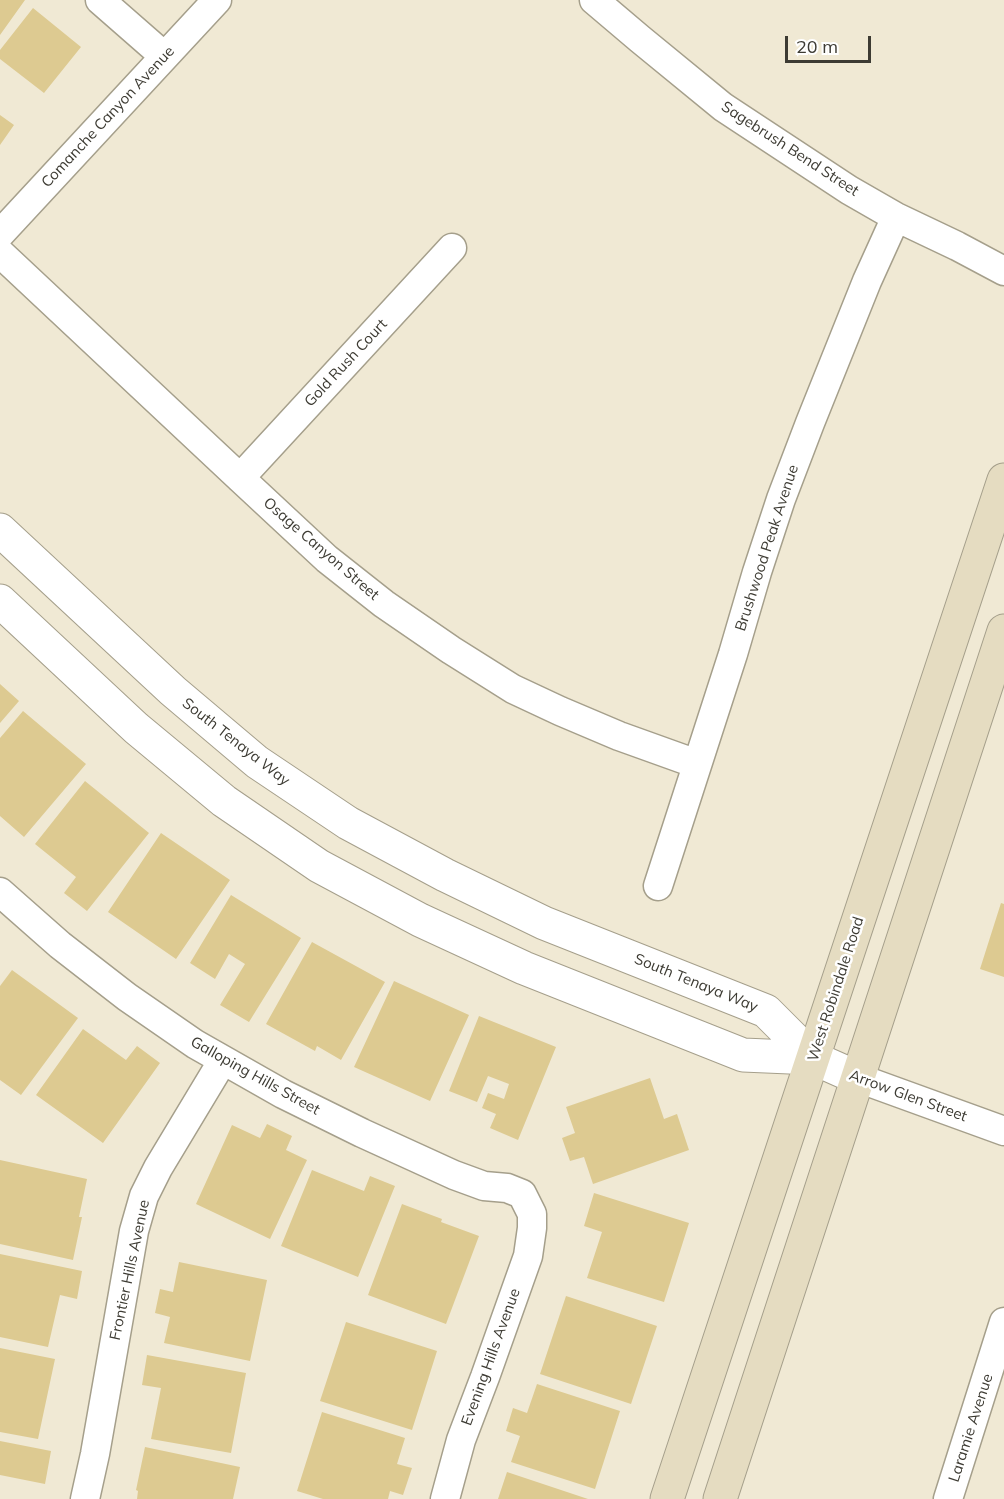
<!DOCTYPE html>
<style>
body{margin:0}
#map{position:relative;width:1004px;height:1499px;overflow:hidden;background:#f0e9d4;font-family:Mulish,sans-serif}
canvas{display:block}
.scale{position:absolute;left:785px;top:36px;width:86px;height:27px;box-sizing:border-box;border:3px solid #3d3b33;border-top:0;padding-left:8px;font-size:18px;line-height:21px;white-space:nowrap;color:#3d3b33;-webkit-text-stroke:4px #fff;paint-order:stroke}
</style>
<div id="map">
<canvas width="1004" height="1499"></canvas>
<div class="scale">20 m</div>
</div>
<script>
const ctx = document.querySelector('canvas').getContext('2d');
ctx.lineJoin = 'round';
function fill(path, color) { ctx.fillStyle = color; ctx.fill(path, 'evenodd'); }
const poly = rows => new Path2D(rows.map(r => 'M' + r).join(''));
function stroke(path, color, width, dash) { ctx.strokeStyle = color; ctx.lineWidth = width; ctx.lineCap = dash ? 'butt' : 'round'; ctx.setLineDash(dash || []); ctx.stroke(path); }
function write(font, color, halo, rows, align = 'center') {
  ctx.font = font + ' Mulish,sans-serif'; ctx.lineWidth = 5; ctx.setLineDash([]); ctx.textBaseline = 'middle'; ctx.strokeStyle = halo; ctx.fillStyle = color; for (const [text, x, y, turn = 0] of rows) {
    ctx.save(); ctx.translate(x, y); ctx.rotate((+turn || 0) * Math.PI / 180); ctx.textAlign = isNaN(turn) ? turn : align; if (halo) ctx.strokeText(text, 0, 0); ctx.fillText(text, 0, 0); ctx.restore();
  }
}
fill(poly([
 [0,0,25,0,0,35],
 [33,8,81,47,44,93,0,59,0,50],
 [0,115,14,125,0,145],
 [0,684,19,701,0,723],
 [23,711,86,764,24,837,0,816,0,738],
 [85,781,149,833,87,911,64,893,76,877,35,844],
 [161,833,230,880,176,959,108,912],
 [231,895,301,938,249,1022,220,1005,245,964,229,954,215,979,190,963],
 [1001,903,1004,904,1004,977,980,969],
 [312,942,385,982,341,1060,317,1046,315,1051,266,1024],
 [12,970,78,1018,21,1095,0,1080,0,986],
 [394,981,469,1015,430,1101,354,1067],
 [479,1016,556,1047,518,1140,490,1128,496,1114,482,1108,488,1093,504,1099,509,1084,488,1076,477,1102,449,1091],
 [83,1029,126,1060,137,1046,160,1063,103,1143,36,1095],
 [650,1078,664,1119,677,1114,689,1150,593,1184,584,1157,570,1161,562,1138,575,1133,566,1107],
 [267,1124,292,1136,286,1150,307,1160,270,1239,196,1204,232,1125,260,1138],
 [0,1160,87,1179,79,1217,82,1217,73,1260,0,1244],
 [312,1170,364,1191,370,1176,395,1186,358,1277,281,1246],
 [594,1193,689,1223,664,1302,587,1278,602,1232,584,1226],
 [402,1204,442,1219,441,1222,479,1236,446,1324,368,1295],
 [0,1254,82,1271,77,1299,60,1295,48,1347,0,1337],
 [179,1262,267,1280,250,1361,164,1343,170,1317,155,1313,160,1289,173,1292],
 [566,1296,657,1326,631,1404,540,1374],
 [346,1322,437,1351,412,1430,320,1401],
 [0,1348,55,1359,38,1439,0,1432],
 [147,1355,246,1373,231,1453,151,1439,161,1388,142,1385],
 [537,1384,620,1411,595,1489,511,1462,520,1436,506,1431,513,1408,527,1413],
 [322,1412,405,1438,397,1464,412,1468,403,1495,390,1491,388,1499,323,1499,297,1491],
 [0,1441,51,1451,45,1484,0,1475],
 [145,1447,240,1467,233,1499,137,1499,138,1491,136,1490],
 [507,1472,588,1499,498,1499]
]), '#ddca91');
const minor = poly([
 [100,0,164,56],
 [594,0,640,39,723,107,849,190,896,217,957,246,1004,271],
 [0,234,217,0],
 [0,253,240,478,327,559,384,604,451,650,513,689,560,711,619,736,697,764],
 [240,478,452,248],
 [658,886,733,654,757,572,781,499,810,423,867,281,896,217],
 [0,892,60,945,127,997,195,1044,283,1094,362,1133,454,1175,484,1186,507,1188,522,1194,532,1214,532,1228,528,1256,485,1377,461,1440,445,1499],
 [858,1078,1004,1131],
 [85,1499,95,1454,134,1231,144,1196,158,1168,223,1060],
 [948,1499,1004,1322]
]);
const tertiary = poly([
 [0,530,173,691,257,762,348,823,445,875,544,923,766,1011,813,1058],
 [0,601,136,728,224,801,319,866,420,920,524,968,743,1055,813,1058,858,1078]
]);
const secondary = poly([
 [667,1499,1004,480],
 [720,1499,1004,631]
]);
stroke(minor, '#a59f8b', 31);
stroke(tertiary, '#a59f8b', 35);
stroke(secondary, '#a59f8b', 35);
stroke(minor, '#fff', 28);
stroke(tertiary, '#fff', 33);
stroke(secondary, '#e5dcc1', 33);
write('15px', '#3d3b33', '#fff', [
 ["Comanche Canyon Avenue",108,117,-47],
 ["Sagebrush Bend Street",790,149,33],
 ["Gold Rush Court",346,363,-47],
 ["Brushwood Peak Avenue",767,548,-72],
 ["Osage Canyon Street",321,549,41],
 ["South Tenaya Way",236,742,38],
 ["South Tenaya Way",696,983,22],
 ["West Robindale Road",836,989,-72],
 ["Galloping Hills Street",255,1076,29],
 ["Arrow Glen Street",908,1096,20],
 ["Frontier Hills Avenue",130,1270,-78],
 ["Evening Hills Avenue",491,1357,-70],
 ["Laramie Avenue",971,1428,-72]
]);
</script>
